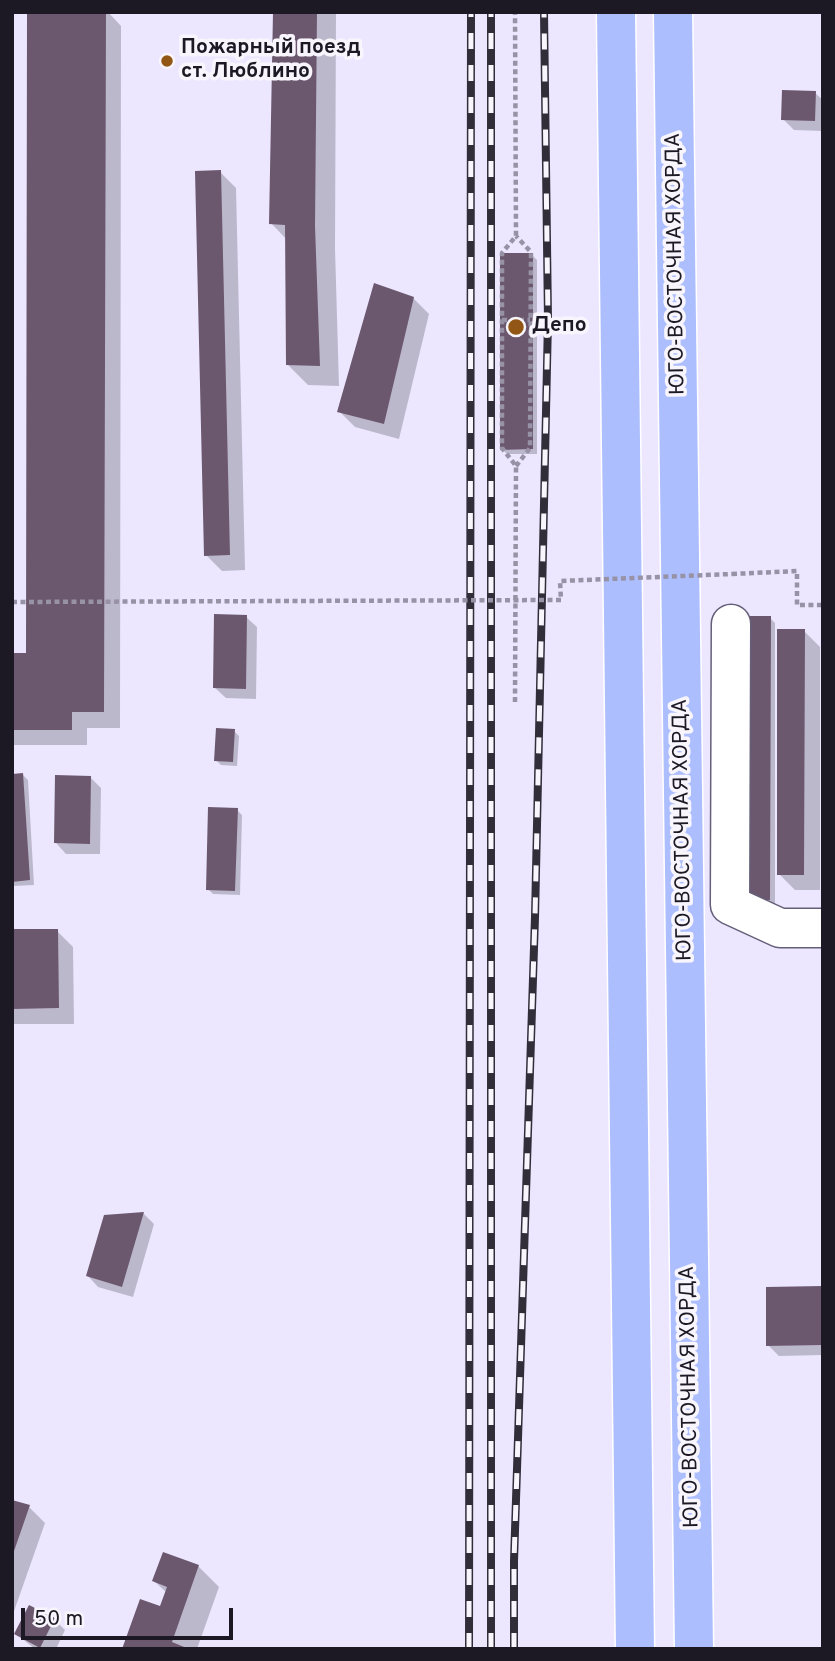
<!DOCTYPE html>
<meta charset="utf-8">
<style>
body{margin:0}
#map{position:relative;width:835px;height:1661px;overflow:hidden;background:#ece6ff;font-family:Overpass,sans-serif}
canvas{display:block}
.frame{position:absolute;inset:0;border:14px solid #1c1924;pointer-events:none}
.scale{position:absolute;left:21px;top:1608px;width:212px;height:32px;box-sizing:border-box;border:4px solid #1c1924;border-top:0;padding-left:9px;font-size:21px;line-height:24px;white-space:nowrap;color:#1c1924;-webkit-text-stroke:5px #f8f6fc;paint-order:stroke}
</style>
<div id="map">
<canvas width="835" height="1661"></canvas>
<div class="frame"></div>
<div class="scale">50 m</div>
</div>
<script>
const ctx = document.querySelector('canvas').getContext('2d');
ctx.lineJoin = 'round';
function fill(path, color) { ctx.fillStyle = color; ctx.fill(path, 'evenodd'); }
const poly = rows => new Path2D(rows.map(r => 'M' + r).join(''));
function stroke(path, color, width, dash) { ctx.strokeStyle = color; ctx.lineWidth = width; ctx.lineCap = dash ? 'butt' : 'round'; ctx.setLineDash(dash || []); ctx.stroke(path); }
function write(font, color, halo, rows, align = 'center') {
  ctx.font = font + ' Overpass,sans-serif'; ctx.lineWidth = 7; ctx.setLineDash([]); ctx.textBaseline = 'middle'; ctx.strokeStyle = halo; ctx.fillStyle = color; for (const [text, x, y, turn = 0] of rows) {
    ctx.save(); ctx.translate(x, y); ctx.rotate((+turn || 0) * Math.PI / 180); ctx.textAlign = isNaN(turn) ? turn : align; if (halo) ctx.strokeText(text, 0, 0); ctx.fillText(text, 0, 0); ctx.restore();
  }
}
fill(poly([
 [29,12,108,12,121,26,120,728,87,728,87,745,12,745,12,655,27,655],
 [275,12,336,12,335,248,339,386,308,385,288,365,287,240,271,223],
 [815,93,823,100,823,131,794,130,783,119],
 [220,172,236,188,245,570,222,571,206,555],
 [532,255,537,260,537,454,507,454,502,449],
 [413,298,429,314,399,439,355,427,339,411],
 [246,617,257,627,256,699,226,698,215,688],
 [770,618,775,623,775,904,754,905],
 [804,631,820,647,820,890,795,890,779,874],
 [234,731,239,736,237,766,221,765,216,760],
 [12,775,23,775,28,780,34,885,12,886],
 [90,777,101,788,100,854,66,854,56,843],
 [237,810,242,815,240,895,213,894,208,889],
 [12,931,57,931,73,947,74,1024,12,1024],
 [144,1214,154,1224,133,1297,98,1287,88,1276,105,1216],
 [823,1289,823,1355,779,1356,768,1345],
 [12,1501,29,1507,45,1523,12,1617],
 [198,1566,219,1587,197,1649,124,1649,161,1609,167,1593,154,1581],
 [30,1607,54,1619,65,1630,56,1649,35,1649,16,1634]
]), '#0003');
fill(poly([
 [27,12,106,12,104,712,72,712,72,730,12,730,12,653,26,653],
 [273,12,317,12,315,226,320,366,286,365,285,225,269,224],
 [782,90,816,91,815,121,781,120],
 [221,170,230,555,204,556,195,171],
 [500,253,533,253,533,449,500,450],
 [374,283,414,297,384,424,337,412],
 [214,614,247,615,246,689,213,688],
 [747,616,771,616,770,900,747,900],
 [777,629,805,629,804,875,777,875],
 [216,728,235,729,233,762,214,761],
 [23,773,30,880,12,882,12,774],
 [55,775,91,776,90,844,54,843],
 [208,807,238,808,235,891,206,890],
 [12,929,58,929,59,1008,12,1009],
 [144,1212,122,1287,86,1276,104,1215],
 [823,1286,823,1345,766,1346,766,1287],
 [12,1500,30,1505,13,1554,12,1554],
 [163,1552,199,1565,172,1642,189,1649,122,1649,140,1599,160,1606,167,1587,152,1581],
 [29,1605,55,1618,40,1648,14,1634]
]), '#6b586e');
const minor = poly([
 [731,624,730,905,780,928,823,928]
]);
const major = poly([
 [616,12,635,1649],
 [673,12,694,1649]
]);
stroke(minor, '#665f7a', 41);
stroke(major, '#fff', 41);
stroke(poly([
 [502,320,530,320],
 [516,466,530,448,531,252,516,236],
 [732,574,797,571,797,605,823,605],
 [515,702,516,466,502,448,502,253,516,236,515,12]
]), '#9792a5', 4.5, [5, 3.5]);
stroke(minor, '#fff', 38);
stroke(major, '#adbefe', 38);
const rail = poly([
 [469,1649,471,12],
 [491,1649,491,12],
 [514,1649,514,1561,535,917,548,320,544,12]
]);
stroke(rail, '#312e3a', 8);
stroke(rail, '#f8f6fc', 5, [16]);
stroke(poly([
 [12,602,561,600,560,581,732,574]
]), '#9792a5', 4.5, [5, 3.5]);
for (const [x, y, r, color] of [
 [167,61,7,"#925715"],
 [516,327,9,"#925715"]
]) { const dot = new Path2D(); dot.arc(x, y, r, 0, 2 * Math.PI); ctx.fillStyle = color; ctx.fill(dot); stroke(dot, '#f8f6fc', 2.5); }
write('bold 21px', '#1c1924', '#f8f6fc', [
 ["Пожарный поезд",181,49],
 ["ст. Люблино",181,73],
 ["Депо",532,327]
], 'left');
write('21px', '#1c1924', '#f8f6fc', [
 ["ЮГО-ВОСТОЧНАЯ ХОРДА",677,264,-91],
 ["ЮГО-ВОСТОЧНАЯ ХОРДА",684,830,-91],
 ["ЮГО-ВОСТОЧНАЯ ХОРДА",691,1397,-91]
]);
</script>
